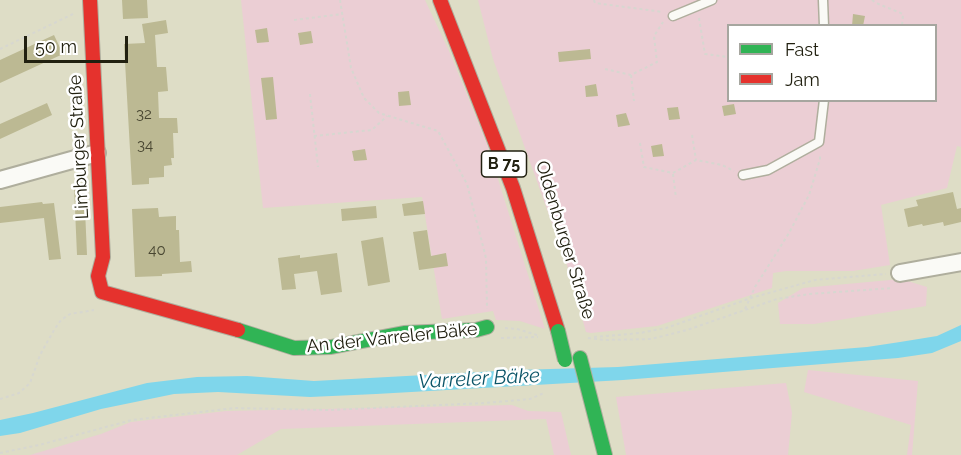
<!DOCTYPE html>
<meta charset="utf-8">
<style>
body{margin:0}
#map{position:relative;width:961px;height:455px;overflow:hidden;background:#deddc6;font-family:Raleway,sans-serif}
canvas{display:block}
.legend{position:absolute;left:727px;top:24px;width:210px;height:78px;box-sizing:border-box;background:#fff;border:2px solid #a6a69f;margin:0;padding:8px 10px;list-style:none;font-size:18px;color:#212010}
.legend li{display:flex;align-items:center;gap:12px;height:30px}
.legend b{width:30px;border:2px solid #a6a69f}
.scale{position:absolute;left:24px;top:36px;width:104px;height:27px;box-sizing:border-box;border:3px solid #212010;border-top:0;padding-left:8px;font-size:18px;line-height:21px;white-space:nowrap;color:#212010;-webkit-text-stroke:4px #fff;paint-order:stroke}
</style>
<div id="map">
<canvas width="961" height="455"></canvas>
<ul class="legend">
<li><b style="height:8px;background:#30b455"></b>Fast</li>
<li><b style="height:8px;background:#e5322d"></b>Jam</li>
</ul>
<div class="scale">50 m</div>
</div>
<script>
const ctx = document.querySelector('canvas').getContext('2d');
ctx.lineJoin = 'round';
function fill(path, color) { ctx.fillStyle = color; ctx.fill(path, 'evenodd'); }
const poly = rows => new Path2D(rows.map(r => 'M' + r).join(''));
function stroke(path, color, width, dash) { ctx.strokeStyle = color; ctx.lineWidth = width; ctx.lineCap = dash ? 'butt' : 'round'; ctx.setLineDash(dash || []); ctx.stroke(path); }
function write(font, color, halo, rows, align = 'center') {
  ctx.font = font + ' Raleway,sans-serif'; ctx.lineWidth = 5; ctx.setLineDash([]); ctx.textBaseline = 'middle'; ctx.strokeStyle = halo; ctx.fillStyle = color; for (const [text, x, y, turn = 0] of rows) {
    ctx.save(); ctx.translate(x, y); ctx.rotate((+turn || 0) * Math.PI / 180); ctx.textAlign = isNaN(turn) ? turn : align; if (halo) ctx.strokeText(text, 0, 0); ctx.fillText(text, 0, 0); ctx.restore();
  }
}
fill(poly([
 [241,0,425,0,449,51,487,144,545,329,520,321,496,320,493,311,442,319,422,197,263,208],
 [478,0,961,0,961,147,957,146,947,188,881,205,890,265,853,271,786,271,773,273,772,288,657,326,591,333,586,332,567,265,493,59],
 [728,26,936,26,936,100,728,100],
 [901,279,927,287,926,306,814,324,780,324,778,303,803,288],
 [808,370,918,381,912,455,907,455,911,425,804,392],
 [786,383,792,413,788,455,626,455,616,397],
 [512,405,528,411,561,412,571,455,554,455,546,419,281,429,237,455,30,455,101,434,131,422,226,411]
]), '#ebced4');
fill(poly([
 [961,325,961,341,932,353,898,358,623,380,376,394,310,397,218,392,174,394,101,409,20,433,0,436,0,420,33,413,147,383,197,377,247,376,314,381,517,370,618,367,867,347,900,342,937,336]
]), '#7fd6eb');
fill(poly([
 [122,0,147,0,148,18,123,19],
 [853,14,865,16,863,26,852,26],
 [166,20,168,33,155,35,157,67,166,67,168,91,158,92,159,118,177,118,178,133,173,133,174,158,171,158,172,165,164,166,164,177,149,178,149,184,132,185,124,44,145,43,142,24],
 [267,28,269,42,257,43,255,30],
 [311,31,313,43,300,45,298,33],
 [54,35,63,54,0,83,0,60],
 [590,49,591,59,559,62,558,52],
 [273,77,277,119,266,120,261,78],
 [596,84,598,96,586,97,585,86],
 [409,91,411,105,399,106,398,92],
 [47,103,52,115,0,139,0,124],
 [734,104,736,114,724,116,722,106],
 [678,107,680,119,669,120,667,108],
 [626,113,630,125,618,127,616,115],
 [662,144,664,156,653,157,651,146],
 [365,149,367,160,354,161,352,151],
 [74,186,84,186,87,255,77,255],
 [953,192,957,209,961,208,961,222,944,226,943,222,923,226,922,224,908,227,904,209,918,206,916,200],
 [423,201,425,214,404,216,402,204],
 [42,202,43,204,54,203,61,259,49,260,44,218,0,223,0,207],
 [376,206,377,218,342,221,341,209],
 [158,208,159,217,176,216,176,230,179,230,180,262,191,261,192,272,162,274,162,276,135,277,132,209],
 [427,230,431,256,446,253,448,266,419,270,413,232],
 [383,237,390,282,368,286,361,241],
 [337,253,342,292,321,295,317,271,294,274,296,289,282,290,278,258,300,255,300,258]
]), '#bcb993');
const lane = poly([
 [823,0,824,26],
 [673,16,712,0],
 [743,175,768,170,819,142,824,100]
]);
const street = poly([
 [0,180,97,153],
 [900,273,961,262]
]);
const fast = poly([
 [238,330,294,348,331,347,404,333,476,330,487,327],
 [580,358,605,455]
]);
const jam = poly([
 [90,0,103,257,98,276,102,292,238,330],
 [440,0,513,188,558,331]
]);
stroke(lane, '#afae9d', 11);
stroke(street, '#afae9d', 20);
stroke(fast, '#afae9d', 16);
stroke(jam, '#afae9d', 16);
stroke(poly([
 [340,0,351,68,364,98,379,113,438,131,467,184,486,258,487,309],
 [594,0,595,3,663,12],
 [872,0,876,3,903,14,902,26],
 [699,18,705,54,728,57],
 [294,20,342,14],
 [0,49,73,14],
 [605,69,631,75,657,62,654,36,663,22],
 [631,75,634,101],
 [310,94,318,167],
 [692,135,696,160],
 [314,136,372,130,387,116],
 [640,143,644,167,673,173,696,160,722,165,734,171],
 [673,174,676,198],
 [745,309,755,287,789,233,809,195,820,159,820,154],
 [505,328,517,329,537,335],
 [594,337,640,333,666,328,751,298,815,280,886,274],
 [501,338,538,337],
 [588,338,605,340,651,339,687,330,777,299,809,294,893,288],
 [0,399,19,393,30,383,40,355,54,330,61,320,70,314,94,310],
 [0,453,39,445,132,420,235,408,329,410,485,403,530,399,544,393]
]), '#d7d7d0', 2, [3, 3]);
stroke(lane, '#fafaf6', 8);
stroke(street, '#fafaf6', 16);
stroke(fast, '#30b455', 14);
stroke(jam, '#e5322d', 14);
const fastBridge = poly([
 [558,331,565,360]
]);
stroke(fastBridge, '#afae9d', 16, []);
stroke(fastBridge, '#30b455', 14);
write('15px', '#484631', null, [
 ["32",144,114],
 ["34",145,145],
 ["40",157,250]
]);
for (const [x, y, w] of [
 [504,164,45]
]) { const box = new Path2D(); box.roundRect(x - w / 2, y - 13, w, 26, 4.5); ctx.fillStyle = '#fff'; ctx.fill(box); stroke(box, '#212010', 1.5); }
write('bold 16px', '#212010', null, [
 ["B 75",504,164]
]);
write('18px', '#212010', '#fff', [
 ["Limburger Straße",79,147,-93],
 ["Oldenburger Straße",565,240,73],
 ["An der Varreler Bäke",392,338,-6]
]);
write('italic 20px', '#0a5468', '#fff', [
 ["Varreler Bäke",479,379,-3]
]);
</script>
